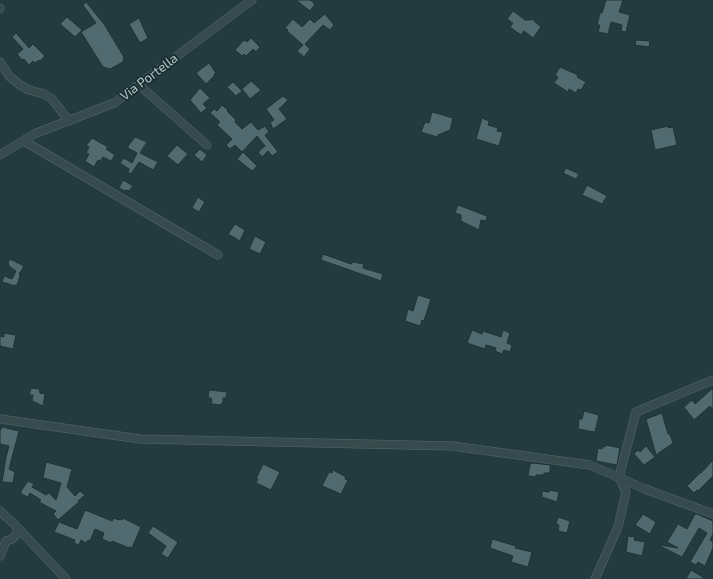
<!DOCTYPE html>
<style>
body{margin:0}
canvas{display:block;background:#233b3f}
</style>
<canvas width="713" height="579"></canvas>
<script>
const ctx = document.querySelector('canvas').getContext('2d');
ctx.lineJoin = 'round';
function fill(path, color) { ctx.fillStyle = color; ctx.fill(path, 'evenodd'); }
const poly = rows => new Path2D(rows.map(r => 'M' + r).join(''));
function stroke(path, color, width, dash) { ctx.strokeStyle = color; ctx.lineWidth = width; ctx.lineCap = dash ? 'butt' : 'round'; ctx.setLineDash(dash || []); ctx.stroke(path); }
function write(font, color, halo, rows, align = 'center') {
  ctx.font = font + ' "Exo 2",sans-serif'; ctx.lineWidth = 4; ctx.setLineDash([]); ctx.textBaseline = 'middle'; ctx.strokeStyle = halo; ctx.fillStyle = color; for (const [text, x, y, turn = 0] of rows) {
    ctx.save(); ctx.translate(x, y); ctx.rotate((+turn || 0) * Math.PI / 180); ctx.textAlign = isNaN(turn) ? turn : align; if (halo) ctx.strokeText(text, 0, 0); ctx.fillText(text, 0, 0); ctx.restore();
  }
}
const building = poly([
 [296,0,310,0,315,4,310,11,296,0],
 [606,0,623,0,619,12,630,15,626,32,621,31,622,25,611,22,608,34,598,32,600,25,597,25,600,13,602,13,606,0],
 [86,2,104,24,124,57,123,62,110,69,103,67,81,32,96,23,83,5,86,2],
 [513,11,525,20,531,20,532,19,540,26,541,27,533,38,524,31,521,35,510,27,513,23,507,19,513,11],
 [325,14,334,25,330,30,323,25,305,44,310,49,304,57,297,51,303,45,287,31,288,30,285,28,293,19,302,27,310,19,314,23,325,14],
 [67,17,82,30,75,37,60,24,67,17],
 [139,18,148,38,140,43,129,24,139,18],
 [16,33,29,48,33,44,45,56,40,61,39,60,35,63,33,61,29,65,24,59,22,60,17,54,23,49,12,37,16,33],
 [251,38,260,47,256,52,253,49,246,56,244,54,242,56,235,50,244,40,247,42,251,38],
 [636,40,650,41,649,47,635,45,636,40],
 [209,63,216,73,214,74,215,75,206,84,196,73,209,63],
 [560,67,578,75,577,77,586,82,581,90,578,89,576,93,569,89,568,92,554,83,558,77,555,75,560,67],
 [251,81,261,90,250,99,242,89,251,81],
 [233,82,242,91,236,96,227,87,233,82],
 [200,88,210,98,203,104,207,108,201,113,190,100,200,88],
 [283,96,288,100,279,109,287,119,273,129,270,122,274,120,266,109,283,96],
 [222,105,228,110,227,111,236,120,235,122,242,129,251,122,258,130,265,126,269,132,265,135,278,152,272,156,268,151,262,157,258,152,265,146,257,136,242,152,235,145,230,149,226,145,232,139,217,125,220,122,210,113,214,109,217,111,222,105],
 [432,112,453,118,450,130,438,135,437,137,421,132,425,122,429,123,432,112],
 [482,118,489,121,488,125,498,128,497,131,503,132,499,146,476,139,482,118],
 [668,126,668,128,673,127,677,145,655,150,651,130,668,126],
 [135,137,147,142,140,153,158,162,153,170,139,162,131,174,128,172,129,169,120,163,124,158,132,163,137,153,128,148,128,146,135,137],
 [92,138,108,147,106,149,115,155,111,161,103,157,100,161,98,160,94,167,85,161,89,154,86,153,89,147,86,146,92,138],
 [177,145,188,154,178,165,167,156,177,145],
 [200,149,207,155,202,162,194,155,200,149],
 [243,152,257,166,252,171,237,159,243,152],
 [566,168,579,174,576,179,563,173,566,168],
 [123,180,133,186,129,191,126,190,125,191,119,188,123,180],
 [587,185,607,196,602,204,582,195,587,185],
 [198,197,205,202,199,212,192,208,198,197],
 [458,205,487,216,486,221,481,220,479,230,461,221,461,215,455,213,458,205],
 [235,224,245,230,240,241,228,234,235,224],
 [255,236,266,242,260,254,249,249,255,236],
 [323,254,351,264,353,262,364,264,363,268,383,274,381,281,321,260,323,254],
 [10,259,24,266,20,273,19,273,20,276,17,285,15,285,15,286,2,282,4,276,12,279,16,271,10,267,8,263,10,259],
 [418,295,431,299,424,321,422,320,420,326,405,321,408,309,413,311,418,295],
 [472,330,482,334,483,331,501,337,503,330,510,333,507,343,512,345,510,352,504,350,502,354,495,351,496,348,486,345,485,349,467,343,472,330],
 [4,333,16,335,13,349,0,346,0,336,4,337,4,333],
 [31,388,39,389,40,393,45,394,43,406,32,401,33,395,29,395,31,388],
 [713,388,713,410,710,406,694,420,684,407,692,400,695,404,713,388],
 [209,390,227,392,226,398,223,398,223,402,220,405,212,404,211,398,208,398,209,390],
 [584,411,599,415,595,432,578,429,579,419,582,419,584,411],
 [662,413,668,434,670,434,673,443,656,455,646,419,662,413],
 [2,427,19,431,9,469,15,472,13,483,2,482,6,457,9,446,0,444,0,431,2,427],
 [606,445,620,448,617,465,596,461,598,448,602,449,603,446,605,447,606,445],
 [646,446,655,457,644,465,634,454,638,450,640,452,646,446],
 [713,460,713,476,698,491,697,490,694,493,687,486,700,473,701,473,713,460],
 [46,462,72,469,67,487,75,496,80,491,85,495,78,501,79,502,58,520,53,514,56,511,39,502,41,500,30,493,28,497,21,494,21,491,28,481,34,484,32,487,46,495,49,493,56,500,61,483,43,478,46,462],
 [533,463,550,465,550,473,544,473,544,475,536,475,536,477,528,476,530,464,533,463],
 [263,464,280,472,271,490,256,483,258,479,256,479,263,464],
 [333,470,346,477,345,479,348,480,341,494,322,486,329,472,332,473,333,470],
 [550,490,559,492,557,502,542,497,542,491,549,492,550,490],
 [85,510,112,521,114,518,119,520,120,519,122,520,123,518,141,527,132,548,129,547,129,548,112,541,111,543,102,539,104,533,95,529,90,541,88,540,86,543,81,540,79,545,74,543,75,540,54,532,59,522,77,529,85,510],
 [643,514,656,522,650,534,635,525,643,514],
 [695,514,697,514,713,521,713,534,710,540,713,542,713,548,705,566,698,562,696,565,690,562,707,533,699,528,682,557,660,546,660,545,678,548,667,542,678,524,687,529,695,514],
 [558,517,570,521,567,533,558,531,559,525,556,524,558,517],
 [153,526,178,542,168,558,161,554,166,546,148,533,153,526],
 [628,536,635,537,634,540,645,542,642,556,626,552,628,536],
 [492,539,516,546,515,548,532,552,528,567,511,562,513,556,490,548,492,539],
 [691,570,706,579,686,579,691,570]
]);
fill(building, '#516a6f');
stroke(building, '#1e3235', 1);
const minor = poly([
 [0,8,0,9],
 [0,62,9,76,20,85,29,90,44,94,52,99,69,121],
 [139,85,207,145],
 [24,141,218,255],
 [0,155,34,134,114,103,252,0],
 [0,419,140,439,453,446,590,465,645,489,713,514],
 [0,511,18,528,16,535,12,539,6,541,0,556],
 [18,528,66,579],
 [595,579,618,527,626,492,619,477,636,412,713,380]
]);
stroke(minor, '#55696c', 9);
stroke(minor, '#374b4e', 8);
write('13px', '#b3c6c9', '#1c3033', [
 ["Via Portella",149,77,-37]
]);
</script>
